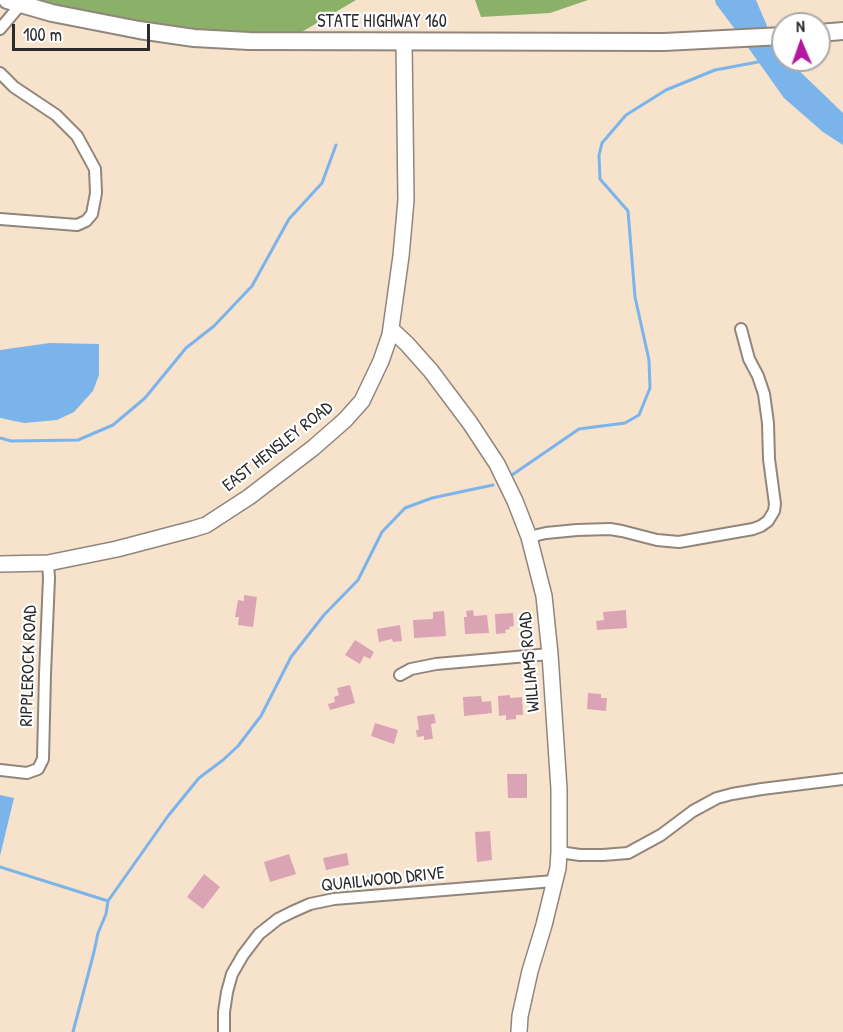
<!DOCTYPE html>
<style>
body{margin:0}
#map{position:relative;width:843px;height:1032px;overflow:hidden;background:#f7e2cc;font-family:"Patrick Hand",sans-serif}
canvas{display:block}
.north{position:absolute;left:771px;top:12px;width:60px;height:60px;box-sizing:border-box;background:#fff;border:2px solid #aaa;border-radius:50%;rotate:358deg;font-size:16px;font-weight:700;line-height:24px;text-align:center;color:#2b2b2b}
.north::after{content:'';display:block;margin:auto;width:21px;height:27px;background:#b5179e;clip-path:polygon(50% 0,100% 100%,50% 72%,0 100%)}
.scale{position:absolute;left:12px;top:24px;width:138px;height:27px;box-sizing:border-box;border:3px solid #2b2b2b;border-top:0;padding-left:8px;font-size:18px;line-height:21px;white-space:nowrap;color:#2b2b2b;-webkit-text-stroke:4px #fff;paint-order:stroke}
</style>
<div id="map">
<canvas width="843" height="1032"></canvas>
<div class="north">N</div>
<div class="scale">100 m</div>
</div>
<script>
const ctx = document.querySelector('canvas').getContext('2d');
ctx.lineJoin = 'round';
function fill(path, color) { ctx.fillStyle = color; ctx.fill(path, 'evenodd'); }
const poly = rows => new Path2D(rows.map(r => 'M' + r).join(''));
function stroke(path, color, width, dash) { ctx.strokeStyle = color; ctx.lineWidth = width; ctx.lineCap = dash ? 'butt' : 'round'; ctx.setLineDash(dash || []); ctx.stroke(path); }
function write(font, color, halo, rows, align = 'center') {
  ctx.font = font + ' "Patrick Hand",sans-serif'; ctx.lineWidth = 4.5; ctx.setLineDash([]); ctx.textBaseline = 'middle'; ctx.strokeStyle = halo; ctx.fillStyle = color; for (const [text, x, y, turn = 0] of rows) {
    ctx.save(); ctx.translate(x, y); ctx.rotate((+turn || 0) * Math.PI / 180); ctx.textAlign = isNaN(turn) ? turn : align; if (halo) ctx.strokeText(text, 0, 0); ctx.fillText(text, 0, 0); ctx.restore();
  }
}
fill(poly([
 [38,0,356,0,300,33,193,31,90,15],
 [475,0,588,0,550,13,481,17]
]), '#8ab167');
fill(poly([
 [715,0,756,0,770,33,783,53,783,60,788,60,843,113,843,145,823,132,784,98,737,32,716,4],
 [50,343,99,344,99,375,93,391,74,412,57,420,24,423,0,418,0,350],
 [0,795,14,798,0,856]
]), '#7bb4eb');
stroke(poly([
 [0,438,11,441,78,440,113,425,145,398,186,348,214,326,252,286,289,219,322,183,336,145],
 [512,475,579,429,625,423,639,415,650,388,649,360,635,297,628,211,600,179,599,155,602,143,626,115,666,90,715,70,758,62],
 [0,867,108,901],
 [73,1032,94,952,98,933,106,914,108,901,168,816,199,778,223,760,238,746,261,716,291,657,324,615,358,580,382,532,405,508,432,498,493,485]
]), '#7bb4eb', 3);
fill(poly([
 [244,595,257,597,253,627,238,625,239,617,235,617,238,600,244,601],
 [473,610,474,616,487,615,489,633,465,634,464,617,467,617,466,611],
 [626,610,627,628,597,630,596,621,604,620,603,612],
 [444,611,446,636,414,638,413,620,433,619,433,612],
 [513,613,514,626,509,627,510,629,505,630,506,633,496,634,495,614],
 [400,625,402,641,393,642,392,639,379,642,377,629],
 [355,640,374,652,370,659,364,656,360,664,345,655],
 [350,685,355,703,330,710,328,704,335,702,334,697,339,695,337,688],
 [588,693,601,694,601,698,607,698,606,711,587,709],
 [510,695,510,698,522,697,523,715,516,715,516,719,506,720,506,715,499,716,498,696],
 [481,696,482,702,491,701,492,713,464,716,463,697],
 [434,714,436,723,431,724,433,739,424,740,424,736,417,737,416,730,419,730,417,716],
 [375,723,398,730,394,744,371,736],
 [507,774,527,774,527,798,508,798],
 [490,831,492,860,477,862,475,832],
 [347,853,349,865,326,870,323,858],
 [289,854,296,874,270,882,264,862],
 [204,874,220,887,203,909,187,897]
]), '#dba4b4');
const street = poly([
 [0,29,21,4],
 [0,73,14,87,56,115,77,136,95,169,96,193,92,214,86,221,77,225,0,219],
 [529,537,546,533,577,530,610,529,622,531,657,540,679,542,753,529,761,526,768,521,774,511,775,504,769,459,768,423,764,394,758,376,749,359,741,329],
 [400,675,411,669,436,664,550,654],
 [0,770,27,773,38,769,43,759,45,674,49,578,48,563],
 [559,852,580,855,603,855,628,853,661,835,693,811,717,798,732,794,762,789,843,779],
 [224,1032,224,1012,227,992,232,974,243,955,259,934,278,919,292,912,310,904,334,899,554,881]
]);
const secondary = poly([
 [391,329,407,344,431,371,470,423,497,464,515,501,529,537,544,596,550,654,559,789,559,852,558,868,544,925,530,971,520,1016,519,1032],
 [0,564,48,563,117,549,193,529,206,525,249,497,313,448,345,420,362,401,381,361,390,335,401,256,406,200,404,42]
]);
const primary = poly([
 [7,0,52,13,139,30,194,38,249,41,664,42,783,36],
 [819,33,843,31]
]);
stroke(street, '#91867c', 14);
stroke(secondary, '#91867c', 18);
stroke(primary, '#91867c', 20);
stroke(street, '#fff', 10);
stroke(secondary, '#fff', 15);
stroke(primary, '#fff', 16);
write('18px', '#2b2b2b', '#fff', [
 ["STATE HIGHWAY 160",382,22],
 ["EAST HENSLEY ROAD",278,447,-38],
 ["WILLIAMS ROAD",530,662,-95],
 ["RIPPLEROCK ROAD",29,666,-88],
 ["QUAILWOOD DRIVE",383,880,-6]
]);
</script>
